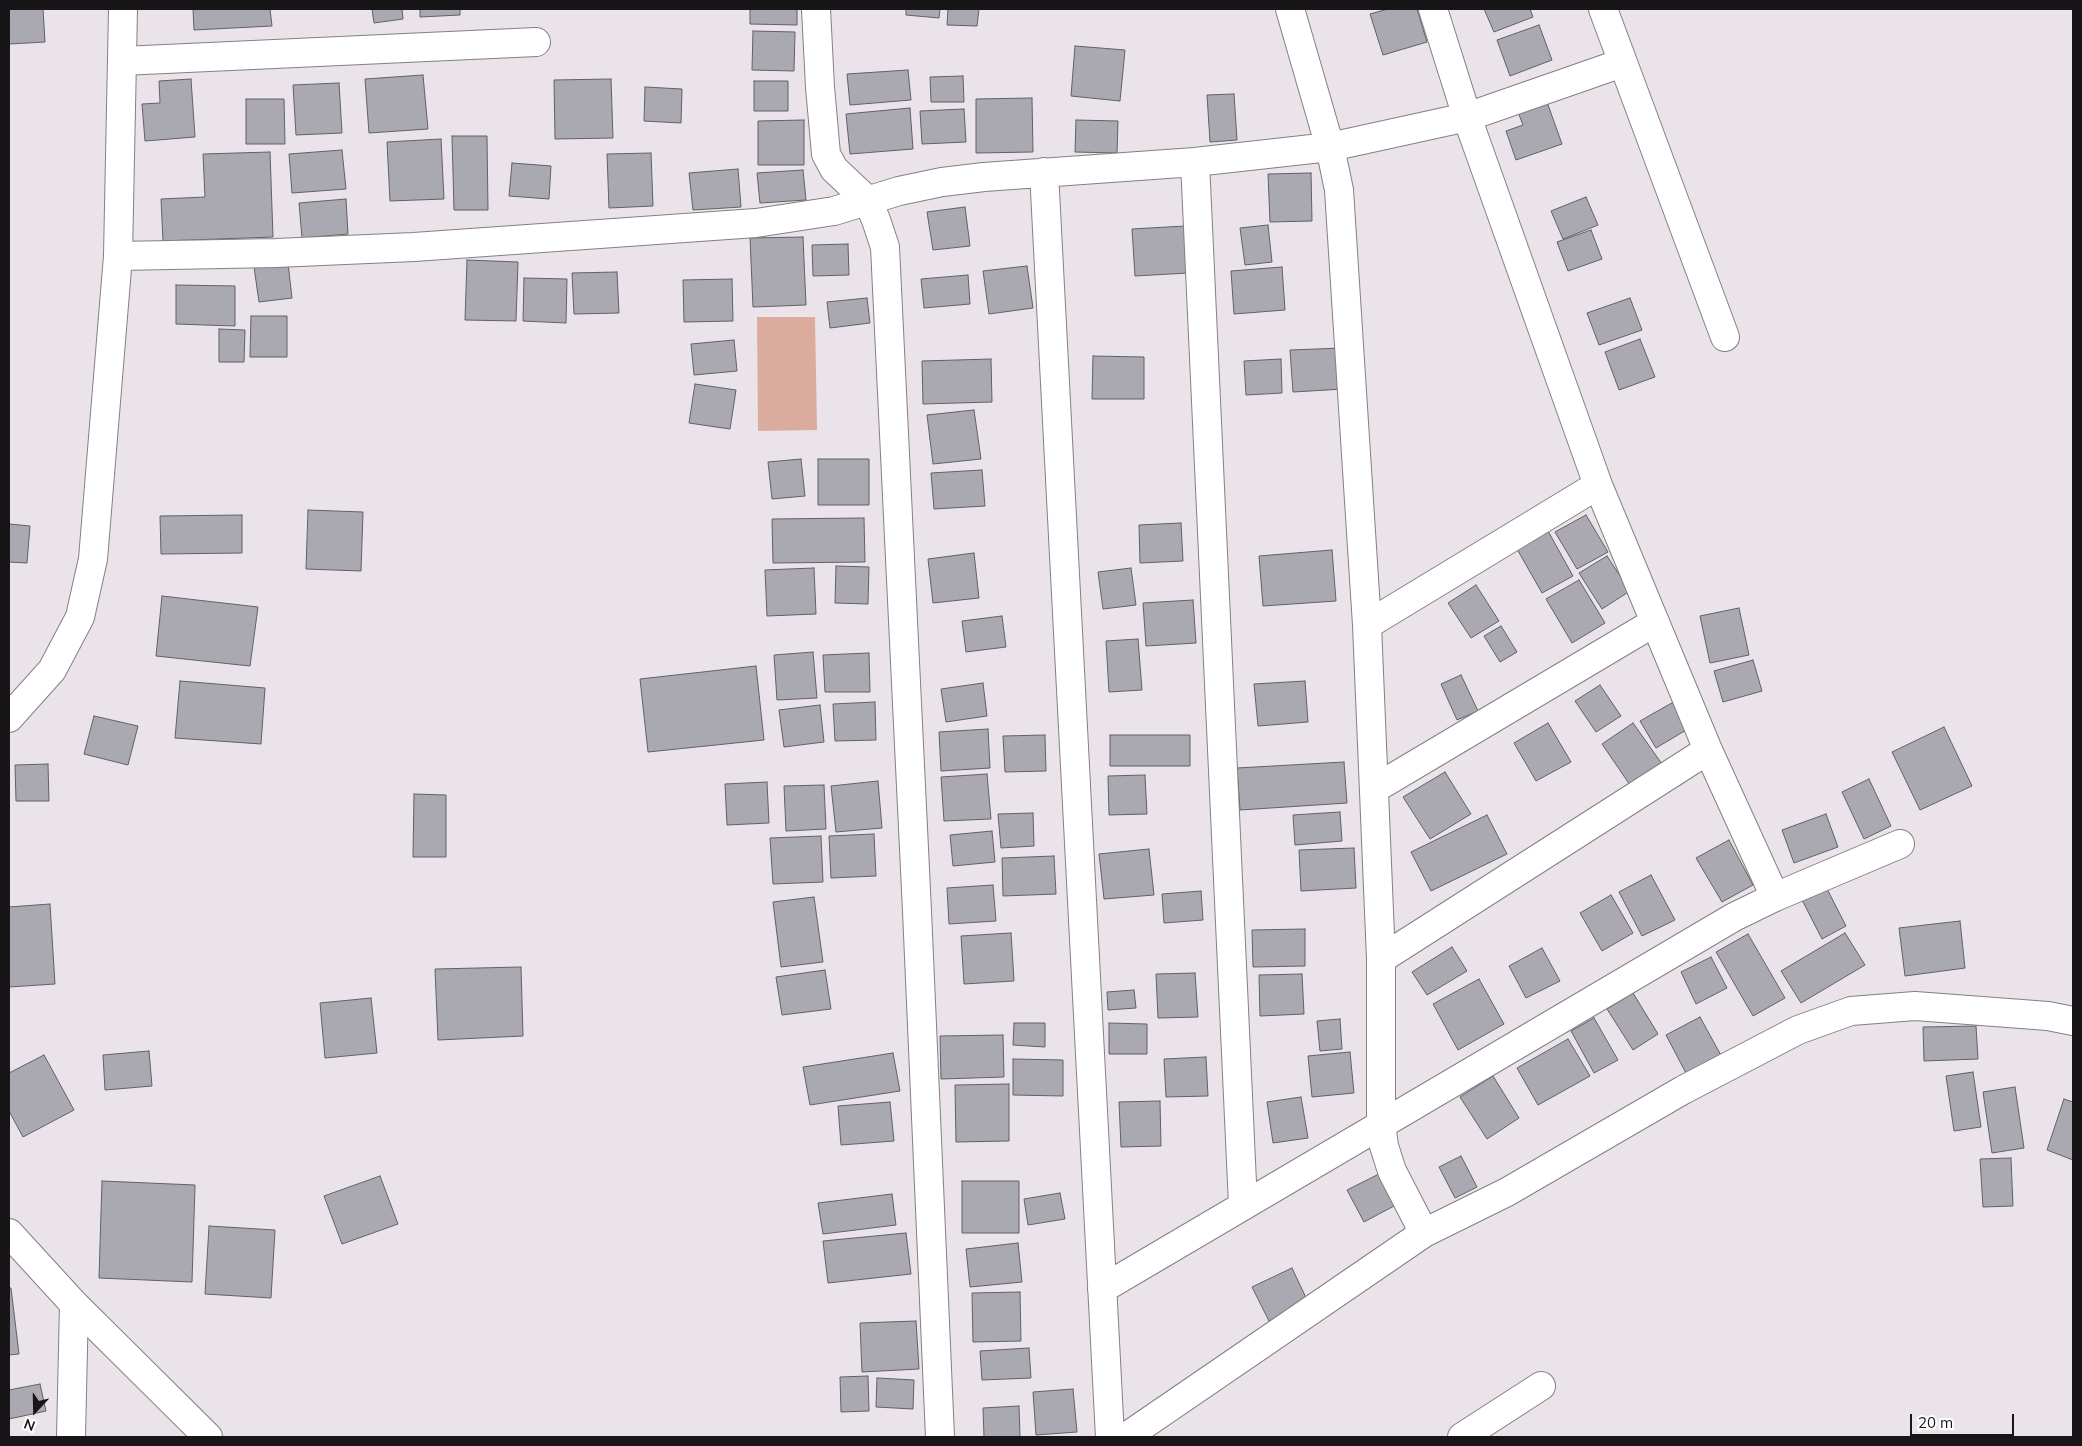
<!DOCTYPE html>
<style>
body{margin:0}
#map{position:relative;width:2082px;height:1446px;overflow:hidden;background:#eae3e9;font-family:Mulish,sans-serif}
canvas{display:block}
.frame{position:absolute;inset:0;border:10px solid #171517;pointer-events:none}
.north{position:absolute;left:10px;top:1386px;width:50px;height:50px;-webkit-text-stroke:4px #fff;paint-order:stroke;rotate:201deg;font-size:14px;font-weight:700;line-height:20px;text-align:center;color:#171517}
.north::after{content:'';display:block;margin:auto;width:18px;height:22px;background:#171517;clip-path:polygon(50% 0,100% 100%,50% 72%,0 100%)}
.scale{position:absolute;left:1910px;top:1414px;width:104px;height:22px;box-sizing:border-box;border:2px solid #171517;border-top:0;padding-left:6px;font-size:15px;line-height:18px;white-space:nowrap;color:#171517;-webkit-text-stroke:4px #fff;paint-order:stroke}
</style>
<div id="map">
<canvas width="2082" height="1446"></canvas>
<div class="frame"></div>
<div class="north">N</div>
<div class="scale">20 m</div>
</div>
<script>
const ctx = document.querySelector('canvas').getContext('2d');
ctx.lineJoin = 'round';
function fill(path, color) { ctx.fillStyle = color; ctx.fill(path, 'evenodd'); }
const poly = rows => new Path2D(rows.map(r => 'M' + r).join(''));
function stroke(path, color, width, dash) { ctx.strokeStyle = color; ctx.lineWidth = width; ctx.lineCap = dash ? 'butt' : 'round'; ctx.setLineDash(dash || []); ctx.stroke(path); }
fill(poly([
 [757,317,815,317,817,430,758,431]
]), '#dbac9e');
const building = poly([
 [9,9,43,9,45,42,9,44,9,9],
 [193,9,270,9,272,26,194,30,193,9],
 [372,9,402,9,403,19,374,23,372,9],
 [420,9,460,9,460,15,420,17,420,9],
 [750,9,797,9,797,25,750,24,750,9],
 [906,9,940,9,939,18,906,15,906,9],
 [948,9,979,9,977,26,947,25,948,9],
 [1388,9,1417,9,1427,42,1383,55,1370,14,1388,9],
 [1484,9,1530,9,1533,17,1494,32,1484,9],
 [1539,25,1552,60,1510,76,1497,40,1539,25],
 [753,31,795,32,794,71,752,70,753,31],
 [1075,46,1125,50,1120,101,1071,96,1075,46],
 [908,70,911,100,850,105,847,74,908,70],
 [423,75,428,129,369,133,365,79,423,75],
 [963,76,964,102,931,102,930,77,963,76],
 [191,79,195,137,145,141,142,104,160,103,159,81,191,79],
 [611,79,613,138,555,139,554,80,611,79],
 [754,81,788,81,788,111,754,111,754,81],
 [339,83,342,133,296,135,293,85,339,83],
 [645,87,682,89,681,123,644,121,645,87],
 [1234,94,1237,140,1210,142,1207,95,1234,94],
 [1032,98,1033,152,976,153,976,99,1032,98],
 [246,99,284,99,285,144,246,144,246,99],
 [1547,102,1562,144,1516,160,1506,131,1523,125,1518,112,1547,102],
 [910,108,913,149,850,154,846,114,910,108],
 [964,109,966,142,922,144,920,111,964,109],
 [804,120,804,165,758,165,758,121,804,120],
 [1076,120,1118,121,1117,153,1075,152,1076,120],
 [452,136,487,136,488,210,454,210,452,136],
 [441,139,444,199,390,201,387,142,441,139],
 [342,150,346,189,292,193,289,154,342,150],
 [270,152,273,237,163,241,161,199,205,197,203,154,270,152],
 [651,153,653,206,609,208,607,154,651,153],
 [512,163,551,166,549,199,509,196,512,163],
 [738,169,741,207,693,210,689,173,738,169],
 [803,170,806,200,760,203,757,173,803,170],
 [1311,173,1312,221,1270,222,1268,174,1311,173],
 [1586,197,1598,225,1563,239,1551,211,1586,197],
 [346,199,348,234,302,238,299,203,346,199],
 [965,207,970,246,933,250,927,212,965,207],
 [1268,225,1272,262,1245,265,1240,228,1268,225],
 [1185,226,1188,273,1135,276,1132,229,1185,226],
 [1591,230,1602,259,1568,271,1557,242,1591,230],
 [803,237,806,305,753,307,750,238,803,237],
 [848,244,849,275,813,276,812,245,848,244],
 [467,260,518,262,516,321,465,320,467,260],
 [288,263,292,298,259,302,254,267,288,263],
 [1027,266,1033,308,989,314,983,271,1027,266],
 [1282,267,1285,310,1234,314,1231,271,1282,267],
 [617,272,619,313,574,314,572,273,617,272],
 [968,275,970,304,924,308,921,279,968,275],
 [524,278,567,279,566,323,523,321,524,278],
 [732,279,733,321,684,322,683,280,732,279],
 [176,285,235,286,235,326,176,324,176,285],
 [867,298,870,323,830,328,827,302,867,298],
 [1630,298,1642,330,1599,345,1587,313,1630,298],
 [251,316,287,316,287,357,250,357,251,316],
 [219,329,245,330,244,362,219,362,219,329],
 [1640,339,1655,377,1619,390,1605,352,1640,339],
 [734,340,737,371,694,375,691,344,734,340],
 [1342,348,1344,389,1293,392,1290,350,1342,348],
 [1093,356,1144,357,1144,399,1092,399,1093,356],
 [991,359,992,402,923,404,922,361,991,359],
 [1281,359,1282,393,1246,395,1244,361,1281,359],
 [695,384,736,390,730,429,689,423,695,384],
 [974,410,981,459,933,464,927,415,974,410],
 [801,459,805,496,772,499,768,462,801,459],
 [818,459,869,459,869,505,818,505,818,459],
 [982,470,985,506,934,509,931,473,982,470],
 [308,510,363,512,361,571,306,569,308,510],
 [242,515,242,553,161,554,160,516,242,515],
 [1586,515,1608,552,1577,569,1555,532,1586,515],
 [864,518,865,562,773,563,772,519,864,518],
 [1181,523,1183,561,1140,563,1139,525,1181,523],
 [9,524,30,526,27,563,9,562,9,524],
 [1548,531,1573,576,1542,593,1517,549,1548,531],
 [1332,550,1336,601,1263,606,1259,556,1332,550],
 [974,553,979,598,933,603,928,559,974,553],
 [1607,556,1630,591,1602,609,1579,573,1607,556],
 [836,566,869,567,868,604,835,603,836,566],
 [814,568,816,614,767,616,765,570,814,568],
 [1131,568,1136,605,1103,609,1098,572,1131,568],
 [1579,580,1605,623,1572,643,1546,599,1579,580],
 [1476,585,1499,621,1471,638,1448,603,1476,585],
 [162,596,258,607,250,666,156,656,162,596],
 [1193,600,1196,643,1146,646,1143,603,1193,600],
 [1739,608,1749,655,1710,663,1700,616,1739,608],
 [1002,616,1006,647,966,652,962,621,1002,616],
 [1501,626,1517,652,1500,662,1484,636,1501,626],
 [1138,639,1142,690,1109,692,1106,641,1138,639],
 [813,652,817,698,777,700,774,655,813,652],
 [869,653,870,692,825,692,823,655,869,653],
 [1753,660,1762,691,1723,702,1714,671,1753,660],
 [756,666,764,740,648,752,640,679,756,666],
 [1461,675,1478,711,1457,720,1441,684,1461,675],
 [180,681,265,688,261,744,175,738,180,681],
 [1305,681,1308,722,1258,726,1254,684,1305,681],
 [983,683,987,716,946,722,941,689,983,683],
 [1600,685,1621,716,1596,732,1575,701,1600,685],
 [1677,700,1693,726,1656,748,1640,721,1677,700],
 [875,702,876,740,835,741,833,704,875,702],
 [820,705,824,742,784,747,779,710,820,705],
 [94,716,138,726,128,765,84,754,94,716],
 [1548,723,1571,762,1536,781,1514,743,1548,723],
 [1633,723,1662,764,1630,785,1602,744,1633,723],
 [1944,727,1972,786,1920,810,1892,752,1944,727],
 [988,729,990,768,941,771,939,732,988,729],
 [1045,735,1046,771,1005,772,1003,736,1045,735],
 [1110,735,1190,735,1190,766,1110,766,1110,735],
 [1344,762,1347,803,1240,810,1237,768,1344,762],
 [48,764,49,801,16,801,15,765,48,764],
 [1445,772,1471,814,1430,839,1403,797,1445,772],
 [987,774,991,819,944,821,941,777,987,774],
 [1145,775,1147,814,1109,815,1108,776,1145,775],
 [1869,779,1891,826,1864,839,1842,792,1869,779],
 [878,781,882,828,836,832,831,786,878,781],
 [767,782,769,823,727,825,725,784,767,782],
 [824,785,826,829,786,831,784,786,824,785],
 [414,794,446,795,446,857,413,857,414,794],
 [1340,812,1342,841,1295,845,1293,815,1340,812],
 [1033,813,1034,846,1001,848,998,814,1033,813],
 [1826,814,1838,847,1794,863,1782,830,1826,814],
 [1487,815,1507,854,1431,891,1411,852,1487,815],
 [992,831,995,862,953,866,950,835,992,831],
 [874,834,876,876,831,878,829,836,874,834],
 [821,836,823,882,773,884,770,838,821,836],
 [1729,840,1753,885,1722,902,1696,858,1729,840],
 [1354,848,1356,888,1301,891,1299,850,1354,848],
 [1149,849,1154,895,1104,899,1099,854,1149,849],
 [1054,856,1056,894,1003,896,1002,858,1054,856],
 [1651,875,1675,920,1642,936,1619,892,1651,875],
 [1824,883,1846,926,1822,939,1800,896,1824,883],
 [993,885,996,921,949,924,947,888,993,885],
 [1201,891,1203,920,1164,923,1162,894,1201,891],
 [1611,895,1633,933,1602,951,1580,913,1611,895],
 [814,897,823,962,781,967,773,902,814,897],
 [50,904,55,984,9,987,9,907,50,904],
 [1960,921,1965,968,1905,976,1899,928,1960,921],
 [1305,929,1305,966,1253,967,1252,930,1305,929],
 [1011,933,1014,981,964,984,961,936,1011,933],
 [1845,933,1865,965,1801,1003,1781,971,1845,933],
 [1748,934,1785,998,1753,1016,1716,952,1748,934],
 [1452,947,1467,971,1427,995,1412,972,1452,947],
 [1542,948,1560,981,1526,998,1509,966,1542,948],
 [1711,957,1727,988,1696,1004,1681,972,1711,957],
 [521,967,523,1036,438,1040,435,969,521,967],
 [825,970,831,1009,782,1015,776,977,825,970],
 [1195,973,1198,1017,1158,1018,1156,974,1195,973],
 [1302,974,1304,1014,1260,1016,1259,975,1302,974],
 [1479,979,1504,1024,1458,1050,1433,1004,1479,979],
 [1134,990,1136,1008,1108,1010,1107,992,1134,990],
 [1633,993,1658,1034,1633,1050,1607,1009,1633,993],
 [371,998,377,1053,325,1058,320,1003,371,998],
 [1700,1017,1723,1059,1688,1077,1666,1035,1700,1017],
 [1594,1018,1618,1060,1594,1073,1571,1031,1594,1018],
 [1340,1019,1342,1049,1320,1051,1317,1021,1340,1019],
 [1014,1023,1045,1023,1045,1047,1013,1045,1014,1023],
 [1109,1023,1147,1024,1147,1054,1109,1054,1109,1023],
 [1976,1026,1978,1059,1924,1061,1923,1027,1976,1026],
 [1003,1035,1004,1077,941,1079,940,1036,1003,1035],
 [1568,1039,1590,1076,1538,1105,1517,1068,1568,1039],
 [149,1051,152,1086,105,1090,103,1055,149,1051],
 [1350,1052,1354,1093,1312,1097,1308,1056,1350,1052],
 [893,1053,900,1091,810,1105,803,1067,893,1053],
 [44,1055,74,1110,23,1137,9,1111,9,1073,44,1055],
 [1206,1057,1208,1096,1166,1097,1164,1059,1206,1057],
 [1013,1059,1063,1060,1063,1096,1013,1095,1013,1059],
 [1973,1072,1981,1127,1954,1131,1946,1076,1973,1072],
 [1493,1076,1519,1118,1487,1139,1460,1097,1493,1076],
 [1009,1084,1009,1141,956,1142,955,1085,1009,1084],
 [2015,1087,2024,1148,1992,1153,1983,1092,2015,1087],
 [1301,1097,1308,1138,1273,1143,1267,1102,1301,1097],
 [2064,1099,2073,1102,2073,1160,2047,1150,2064,1099],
 [1160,1101,1161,1146,1121,1147,1119,1102,1160,1101],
 [890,1102,894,1141,841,1145,838,1106,890,1102],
 [1461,1156,1477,1187,1455,1198,1439,1167,1461,1156],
 [2011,1158,2013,1206,1983,1207,1980,1159,2011,1158],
 [1379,1174,1394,1206,1364,1222,1347,1190,1379,1174],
 [380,1176,398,1224,342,1244,324,1196,380,1176],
 [102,1181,195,1185,192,1282,99,1278,102,1181],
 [962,1181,1019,1181,1019,1233,962,1233,962,1181],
 [1060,1193,1065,1219,1028,1225,1024,1199,1060,1193],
 [892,1194,896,1225,823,1234,818,1203,892,1194],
 [209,1226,275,1230,271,1298,205,1294,209,1226],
 [906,1233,911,1274,828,1283,823,1241,906,1233],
 [1018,1243,1022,1282,970,1287,966,1249,1018,1243],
 [1292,1268,1308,1302,1269,1321,1252,1287,1292,1268],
 [9,1288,11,1288,19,1354,9,1355,9,1288],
 [1020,1292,1021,1341,973,1342,972,1293,1020,1292],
 [916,1321,919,1369,862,1372,860,1323,916,1321],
 [1029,1348,1031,1378,982,1380,980,1351,1029,1348],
 [868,1376,869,1411,841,1412,840,1377,868,1376],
 [877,1378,914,1380,913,1409,876,1407,877,1378],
 [40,1384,46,1411,9,1419,9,1390,40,1384],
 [1073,1389,1077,1432,1036,1435,1033,1392,1073,1389],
 [1019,1406,1020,1437,984,1437,983,1408,1019,1406]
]);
fill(building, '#aaa8b0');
stroke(building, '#626067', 1);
const street = poly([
 [816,9,820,87,826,154,834,169,868,201,876,220,885,247,917,911,940,1437],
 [1290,9,1330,147,1339,190,1367,625,1381,959,1381,1124,1384,1146,1392,1171,1424,1233],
 [1433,9,1467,117,1598,485,1708,750,1775,897],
 [1603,9,1725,337],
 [122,61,536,42],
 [1195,162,1243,1205],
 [1044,172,1110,1437],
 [118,256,276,253,414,247,756,223,834,211,899,191,942,182,984,177,1195,162,1330,147,1467,117,1622,63],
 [1367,625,1598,485],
 [1374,789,1655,622],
 [1381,959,1708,750],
 [1102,1289,1734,917,1775,897,1900,844],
 [71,1437,74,1304],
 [1126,1437,1424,1233,1507,1192,1683,1090,1798,1030,1851,1011,1915,1006,2048,1016,2073,1021],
 [1462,1437,1541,1386]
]);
const secondary = poly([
 [9,718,52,670,80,617,93,559,118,256,123,9],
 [9,1233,74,1304,208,1437]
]);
stroke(street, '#857f84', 30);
stroke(secondary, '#857f84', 30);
stroke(street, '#fff', 28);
stroke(secondary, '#fff', 28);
</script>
